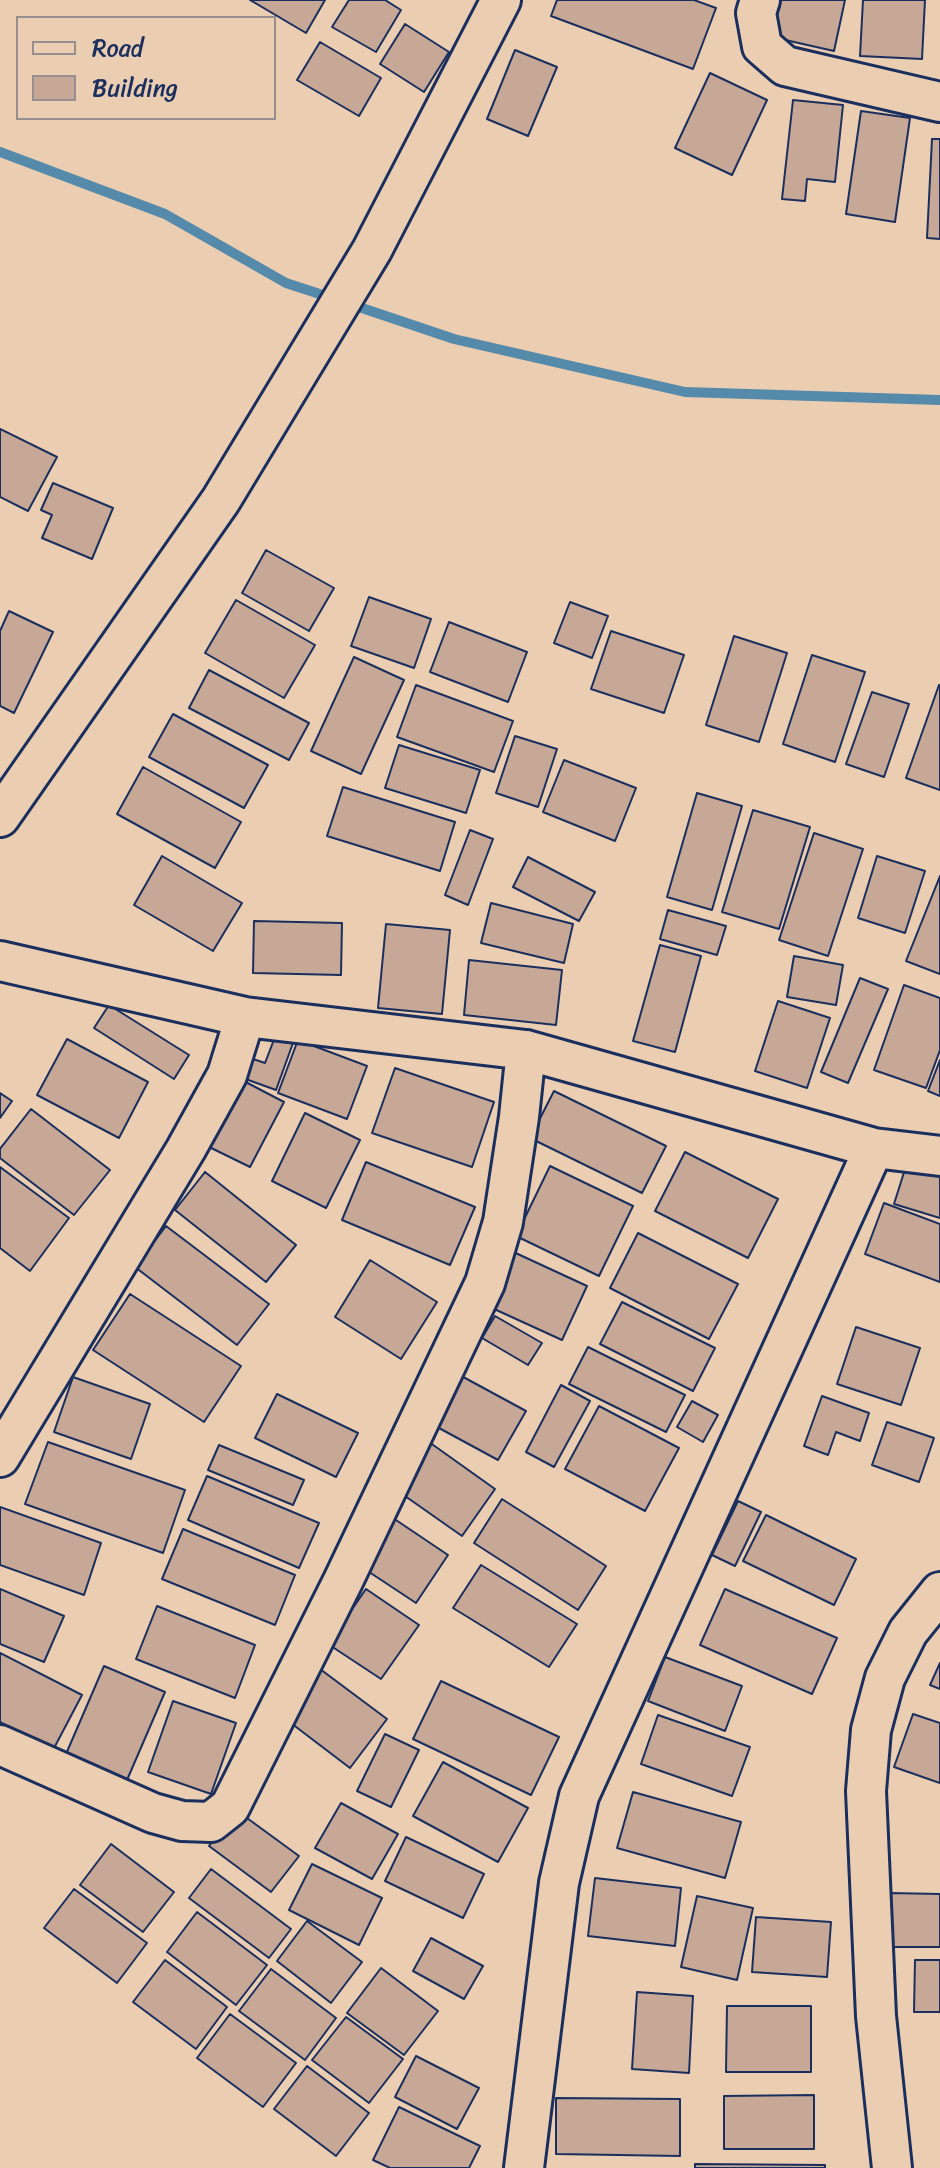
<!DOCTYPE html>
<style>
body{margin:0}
#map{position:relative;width:940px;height:2168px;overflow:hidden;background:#ebceb2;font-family:Sriracha,sans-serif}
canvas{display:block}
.legend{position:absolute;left:16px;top:16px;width:260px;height:104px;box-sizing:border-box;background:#ebceb2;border:2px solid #988e90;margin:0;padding:10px 14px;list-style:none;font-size:24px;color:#1b2f5e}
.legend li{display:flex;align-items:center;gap:16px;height:40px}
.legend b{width:40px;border:2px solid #988e90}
</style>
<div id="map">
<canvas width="940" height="2168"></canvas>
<ul class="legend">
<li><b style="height:10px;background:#ebceb2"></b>Road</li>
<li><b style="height:22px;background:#c7a896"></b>Building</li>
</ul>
</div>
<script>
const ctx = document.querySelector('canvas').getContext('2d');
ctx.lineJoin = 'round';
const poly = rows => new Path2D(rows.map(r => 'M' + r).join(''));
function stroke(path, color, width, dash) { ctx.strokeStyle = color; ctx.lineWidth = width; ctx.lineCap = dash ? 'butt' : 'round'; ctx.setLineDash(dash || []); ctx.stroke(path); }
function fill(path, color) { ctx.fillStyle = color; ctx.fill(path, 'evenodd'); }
stroke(poly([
 [0,152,165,214,286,283,335,299],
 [350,304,454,339,685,392,940,400]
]), '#558aaa', 10);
const building = poly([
 [250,0,325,0,306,33,250,0],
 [349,0,385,0,401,10,376,52,332,27,349,0],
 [557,0,694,0,716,8,693,69,551,16,557,0],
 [781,0,845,0,834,51,772,37,781,0],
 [863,0,925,0,922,59,860,56,863,0],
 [405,24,449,52,424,92,380,64,405,24],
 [320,42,381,78,359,116,297,80,320,42],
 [515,50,557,67,528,136,487,119,515,50],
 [710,73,767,100,732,175,675,148,710,73],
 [793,100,843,105,835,182,807,179,805,201,782,199,793,100],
 [861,111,910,118,895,222,846,214,861,111],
 [932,139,940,139,940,239,927,238,932,139],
 [0,429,57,457,28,511,0,497,0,429],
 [53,483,113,508,92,559,42,538,52,515,41,510,53,483],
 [266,550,334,588,309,631,242,593,266,550],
 [369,597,431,619,414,668,351,646,369,597],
 [236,600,315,645,284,698,205,653,236,600],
 [570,602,608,616,592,658,554,643,570,602],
 [9,611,53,632,14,713,0,706,0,631,9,611],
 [449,622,527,652,508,702,430,672,449,622],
 [611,631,684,655,664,713,591,689,611,631],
 [734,636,787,653,759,742,706,725,734,636],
 [812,655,865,672,835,762,783,744,812,655],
 [354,657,404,680,361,774,311,751,354,657],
 [209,670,309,723,289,760,189,708,209,670],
 [416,685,513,721,494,772,397,737,416,685],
 [939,685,940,686,940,790,906,778,939,685],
 [872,692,909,704,884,777,846,764,872,692],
 [173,714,268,765,244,808,149,757,173,714],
 [515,736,557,749,538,807,496,793,515,736],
 [399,745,480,770,466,813,385,788,399,745],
 [564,760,636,788,615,841,543,812,564,760],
 [143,767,241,822,215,868,117,814,143,767],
 [343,787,455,822,440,871,327,836,343,787],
 [697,793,742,806,712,910,667,897,697,793],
 [753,810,810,827,779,929,722,912,753,810],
 [470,830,493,839,468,905,445,895,470,830],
 [814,833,863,849,828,956,779,940,814,833],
 [162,856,242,903,213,951,134,905,162,856],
 [877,856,925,871,905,933,858,918,877,856],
 [528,857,595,892,579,921,513,887,528,857],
 [940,876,940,974,906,961,940,876],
 [491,903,573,924,564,963,481,943,491,903],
 [668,910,726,926,717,955,660,939,668,910],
 [254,921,342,923,341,975,253,973,254,921],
 [386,924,450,930,442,1014,378,1008,386,924],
 [660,945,701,956,675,1052,633,1041,660,945],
 [794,956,843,965,836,1005,787,997,794,956],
 [469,960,562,970,556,1025,464,1015,469,960],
 [860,978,888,989,848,1083,821,1072,860,978],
 [904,985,940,998,940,1050,926,1088,874,1070,904,985],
 [778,1001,830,1018,807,1088,755,1071,778,1001],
 [109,1005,189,1055,174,1079,94,1028,109,1005],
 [275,1037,293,1043,276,1090,240,1077,247,1057,265,1063,275,1037],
 [67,1039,148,1082,119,1138,37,1095,67,1039],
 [298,1040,367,1066,347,1119,278,1093,298,1040],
 [940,1060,940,1096,928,1091,940,1060],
 [395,1068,494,1102,472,1167,372,1133,395,1068],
 [236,1077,284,1102,250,1167,201,1143,236,1077],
 [554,1091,666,1146,642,1193,530,1138,554,1091],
 [0,1093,12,1101,0,1118,0,1093],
 [31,1109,110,1170,74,1215,0,1158,0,1149,31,1109],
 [305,1113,360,1140,326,1208,272,1181,305,1113],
 [685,1152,778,1199,748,1258,655,1211,685,1152],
 [366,1162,475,1207,450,1265,342,1220,366,1162],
 [550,1166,633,1206,599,1276,516,1236,550,1166],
 [906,1166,940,1176,940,1218,894,1204,906,1166],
 [0,1167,69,1218,30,1271,0,1248,0,1167],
 [205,1172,296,1245,266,1282,175,1210,205,1172],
 [884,1203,940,1224,940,1282,865,1254,884,1203],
 [166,1226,269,1304,237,1345,135,1267,166,1226],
 [638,1233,738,1284,709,1339,610,1288,638,1233],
 [507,1249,587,1286,562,1340,481,1303,507,1249],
 [370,1260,437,1302,401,1359,335,1317,370,1260],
 [130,1294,241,1366,204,1422,93,1350,130,1294],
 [622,1302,715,1348,693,1391,600,1344,622,1302],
 [495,1316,542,1343,528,1365,482,1338,495,1316],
 [856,1327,920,1348,901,1405,837,1384,856,1327],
 [588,1347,685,1395,666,1432,569,1384,588,1347],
 [454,1372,526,1411,498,1460,426,1421,454,1372],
 [73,1377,150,1404,131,1459,54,1432,73,1377],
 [561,1385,590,1401,554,1467,526,1452,561,1385],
 [277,1394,358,1433,336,1477,255,1438,277,1394],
 [822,1396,869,1413,860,1441,836,1432,828,1455,804,1446,822,1396],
 [692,1401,718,1415,703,1442,677,1427,692,1401],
 [599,1406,679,1448,645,1511,565,1469,599,1406],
 [887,1422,934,1438,919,1482,872,1465,887,1422],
 [48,1442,185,1490,163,1553,25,1504,48,1442],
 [429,1442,495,1489,462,1536,395,1489,429,1442],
 [219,1445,304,1480,293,1505,208,1470,219,1445],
 [207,1476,319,1523,299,1568,188,1520,207,1476],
 [502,1499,606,1566,578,1610,474,1543,502,1499],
 [738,1501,761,1512,735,1566,712,1555,738,1501],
 [0,1507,101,1543,84,1595,0,1565,0,1507],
 [387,1514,448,1555,416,1603,354,1562,387,1514],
 [766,1515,856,1559,834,1605,743,1561,766,1515],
 [183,1529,295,1575,275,1625,162,1579,183,1529],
 [481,1565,577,1624,549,1667,453,1608,481,1565],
 [0,1589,64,1616,44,1662,0,1644,0,1589],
 [366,1589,419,1625,381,1679,328,1644,366,1589],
 [725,1589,837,1638,812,1694,700,1645,725,1589],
 [157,1606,255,1645,235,1698,136,1659,157,1606],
 [0,1653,82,1695,53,1750,0,1722,0,1653],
 [665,1657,742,1686,725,1731,648,1701,665,1657],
 [940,1663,940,1689,930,1685,940,1663],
 [104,1666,165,1692,127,1780,66,1754,104,1666],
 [316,1666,387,1719,350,1768,279,1714,316,1666],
 [441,1681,559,1737,531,1795,413,1739,441,1681],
 [173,1701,236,1723,211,1794,148,1772,173,1701],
 [913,1714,940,1723,940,1783,894,1767,913,1714],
 [658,1715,750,1747,732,1796,641,1764,658,1715],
 [385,1734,419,1750,391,1807,357,1791,385,1734],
 [443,1762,528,1808,498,1862,413,1816,443,1762],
 [633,1792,741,1822,725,1878,617,1848,633,1792],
 [341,1803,398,1834,372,1879,315,1848,341,1803],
 [236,1810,299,1856,271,1892,209,1846,236,1810],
 [406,1837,484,1874,463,1918,385,1881,406,1837],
 [111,1844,174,1892,143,1932,80,1885,111,1844],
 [312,1864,382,1898,359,1945,289,1910,312,1864],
 [211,1869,291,1929,269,1958,189,1898,211,1869],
 [595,1878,681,1888,675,1946,588,1936,595,1878],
 [74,1889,147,1943,117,1983,44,1928,74,1889],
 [889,1893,940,1894,940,1947,888,1947,889,1893],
 [697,1896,753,1908,737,1980,681,1967,697,1896],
 [197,1912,267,1965,236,2005,167,1952,197,1912],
 [756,1917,831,1922,827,1977,752,1972,756,1917],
 [307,1921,362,1962,331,2003,277,1961,307,1921],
 [431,1938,483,1966,464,1999,413,1971,431,1938],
 [165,1960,227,2007,196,2049,133,2002,165,1960],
 [915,1960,940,1960,940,2012,914,2012,915,1960],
 [381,1968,438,2011,404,2055,347,2013,381,1968],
 [271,1969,336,2018,305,2060,239,2011,271,1969],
 [637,1992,693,1996,689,2073,632,2069,637,1992],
 [727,2006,811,2006,811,2072,726,2072,727,2006],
 [230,2014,296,2063,263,2107,197,2058,230,2014],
 [346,2017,403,2059,369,2103,312,2060,346,2017],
 [416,2056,479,2088,457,2129,395,2097,416,2056],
 [307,2066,369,2113,336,2156,274,2109,307,2066],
 [814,2095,814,2149,724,2149,724,2096,814,2095],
 [556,2098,680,2099,680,2156,556,2154,556,2098],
 [399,2107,480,2146,469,2168,390,2168,373,2160,399,2107],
 [695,2164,825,2165,825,2168,695,2168,695,2164]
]);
fill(building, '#c7a896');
stroke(building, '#1b2f5e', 2);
const minor = poly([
 [760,0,756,13,762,46,785,66,940,102],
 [0,817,221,500,372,250,501,0],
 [0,961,245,1017,526,1050,874,1148,940,1156],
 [0,1457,186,1149,227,1075,245,1017],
 [0,1745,153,1813,182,1821,211,1822,230,1807,343,1581,485,1283,503,1222,519,1117,526,1050],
 [524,2168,559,1883,579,1796,874,1148],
 [892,2168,876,2016,866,1791,871,1730,885,1678,908,1632,940,1592]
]);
stroke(minor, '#1b2f5e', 44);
stroke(minor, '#ebceb2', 38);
</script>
